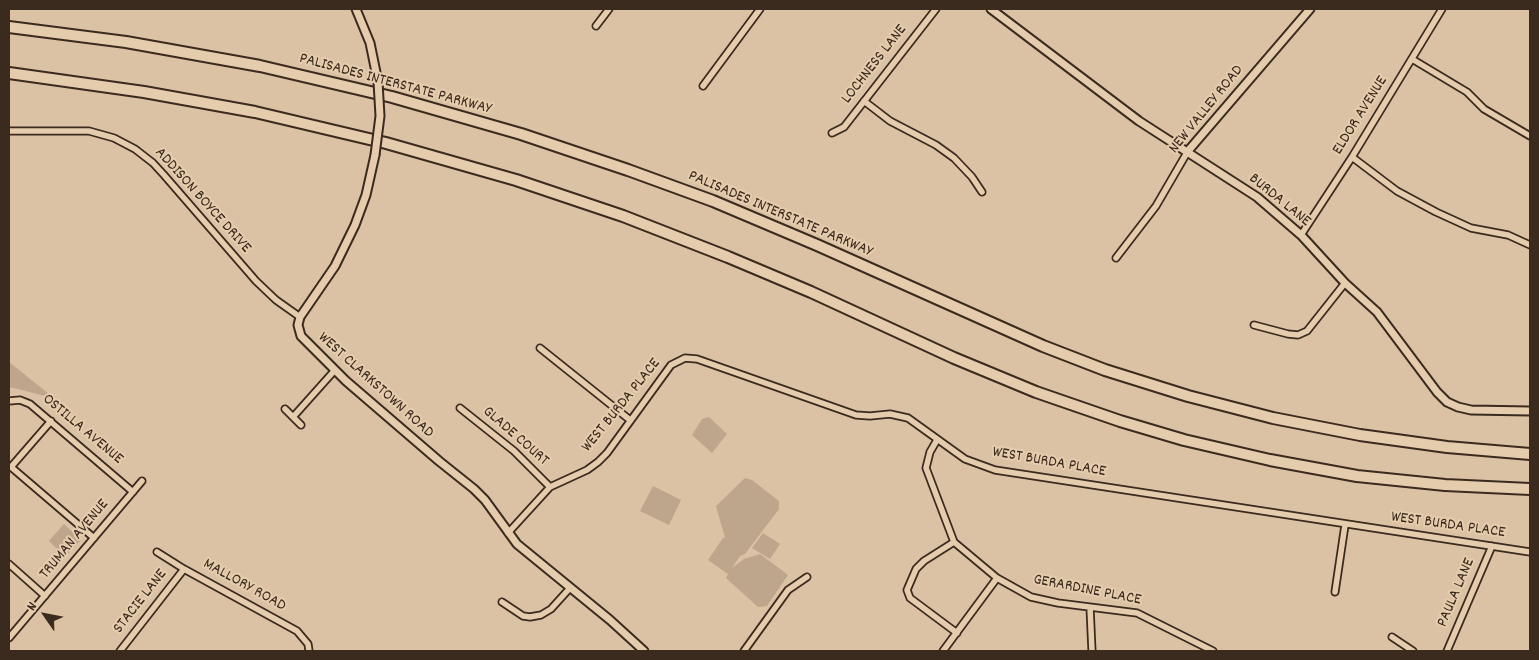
<!DOCTYPE html>
<style>
body{margin:0}
#map{position:relative;width:1539px;height:660px;overflow:hidden;background:#dbc2a4;font-family:Dekko,sans-serif}
canvas{display:block}
.frame{position:absolute;inset:0;border:10px solid #3b2a1e;pointer-events:none}
.north{position:absolute;left:20px;top:590px;width:50px;height:50px;-webkit-text-stroke:4px #e5ccad;paint-order:stroke;rotate:303deg;font-size:14px;font-weight:700;line-height:20px;text-align:center;color:#3b2a1e}
.north::after{content:'';display:block;margin:auto;width:18px;height:22px;background:#3b2a1e;clip-path:polygon(50% 0,100% 100%,50% 72%,0 100%)}
</style>
<div id="map">
<canvas width="1539" height="660"></canvas>
<div class="frame"></div>
<div class="north">N</div>
</div>
<script>
const ctx = document.querySelector('canvas').getContext('2d');
ctx.lineJoin = 'round';
function fill(path, color) { ctx.fillStyle = color; ctx.fill(path, 'evenodd'); }
const poly = rows => new Path2D(rows.map(r => 'M' + r).join(''));
function stroke(path, color, width, dash) { ctx.strokeStyle = color; ctx.lineWidth = width; ctx.lineCap = dash ? 'butt' : 'round'; ctx.setLineDash(dash || []); ctx.stroke(path); }
function write(font, color, halo, rows, align = 'center') {
  ctx.font = font + ' Dekko,sans-serif'; ctx.lineWidth = 4; ctx.setLineDash([]); ctx.textBaseline = 'middle'; ctx.strokeStyle = halo; ctx.fillStyle = color; for (const [text, x, y, turn = 0] of rows) {
    ctx.save(); ctx.translate(x, y); ctx.rotate((+turn || 0) * Math.PI / 180); ctx.textAlign = isNaN(turn) ? turn : align; if (halo) ctx.strokeText(text, 0, 0); ctx.fillText(text, 0, 0); ctx.restore();
  }
}
fill(poly([
 [9,362,54,398,9,387],
 [709,417,727,434,712,453,692,435,702,419],
 [745,478,752,480,779,501,779,509,745,554,740,556,732,568,744,559,760,554,788,575,767,606,758,607,726,578,728,574,708,560,723,538,725,538,716,506],
 [653,486,681,500,669,525,640,511],
 [64,524,81,540,65,557,49,541],
 [763,533,780,544,770,559,752,548]
]), '#bda68b');
const minor = poly([
 [596,26,609,9],
 [1412,59,1467,92,1484,109,1530,136],
 [703,86,760,9],
 [864,101,890,121,936,145,954,158,972,177,982,192],
 [9,131,89,131,114,138,135,149,153,163,164,175,256,281,276,300,300,317],
 [832,133,844,127,936,9],
 [1352,157,1397,191,1436,212,1471,228,1508,235,1530,245],
 [1301,235,1352,157,1442,9],
 [1116,258,1156,206,1188,151],
 [1254,325,1288,334,1298,335,1307,331,1345,283],
 [540,348,630,420],
 [9,401,20,400,30,404,133,492],
 [460,408,514,451,550,487],
 [285,409,301,425],
 [293,417,335,370],
 [51,421,11,467,94,538],
 [937,440,930,452,926,468,954,542,997,578,1031,597,1058,603,1137,613,1213,651],
 [508,533,550,487,587,470,598,462,607,453,671,365,685,358,697,359,856,415,870,416,890,414,908,418,965,459,995,470,1530,552],
 [954,542,924,561,916,569,907,590,910,598,957,633],
 [157,552,184,569,297,631,308,644,309,651],
 [9,564,45,596],
 [1335,592,1345,525],
 [502,602,523,616,530,617,541,615,551,609,570,588],
 [1090,607,1092,651],
 [1392,637,1413,651],
 [9,638,142,481],
 [120,651,184,569],
 [744,651,788,590,807,577],
 [943,651,997,578],
 [1447,651,1492,546]
]);
const tertiary = poly([
 [356,9,370,43,378,82],
 [991,9,1139,121,1257,197,1301,235,1345,283,1377,312,1437,392,1447,402,1458,407,1471,410,1530,411],
 [1188,151,1310,9],
 [375,155,366,195,355,225,335,266,300,317,298,325,301,336,346,381,439,461,474,489,485,500,517,544,610,620,644,651]
]);
const motorway = poly([
 [9,27,126,42,260,66,392,97,521,134,628,170,713,201,817,245,1043,346,1105,370,1188,396,1273,418,1360,435,1447,447,1530,454],
 [9,73,144,92,255,112,386,143,516,180,623,216,728,257,811,292,954,358,1036,392,1120,421,1184,440,1270,460,1357,476,1445,485,1530,489]
]);
stroke(minor, '#3b2a1e', 9);
stroke(tertiary, '#3b2a1e', 11);
stroke(motorway, '#3b2a1e', 14);
stroke(minor, '#e5ccad', 5.5);
stroke(tertiary, '#e5ccad', 7);
stroke(motorway, '#e5ccad', 10);
const tertiaryBridge = poly([
 [375,155,380,116,378,82]
]);
stroke(tertiaryBridge, '#3b2a1e', 11, []);
stroke(tertiaryBridge, '#e5ccad', 7);
write('16px', '#3b2a1e', '#e5ccad', [
 ["LOCHNESS LANE",875,65,-52],
 ["PALISADES INTERSTATE PARKWAY",395,85,15],
 ["NEW VALLEY ROAD",1207,110,-51],
 ["ELDOR AVENUE",1361,116,-58],
 ["ADDISON BOYCE DRIVE",202,201,48],
 ["BURDA LANE",1279,201,39],
 ["PALISADES INTERSTATE PARKWAY",780,215,23],
 ["WEST CLARKSTOWN ROAD",375,386,42],
 ["WEST BURDA PLACE",622,406,-51],
 ["OSTILLA AVENUE",82,430,40],
 ["GLADE COURT",515,437,41],
 ["WEST BURDA PLACE",1049,463,10],
 ["WEST BURDA PLACE",1448,526,8],
 ["TRUMAN AVENUE",75,540,-50],
 ["MALLORY ROAD",244,586,29],
 ["GERARDINE PLACE",1087,591,11],
 ["PAULA LANE",1457,593,-67],
 ["STACIE LANE",141,602,-52]
]);
</script>
